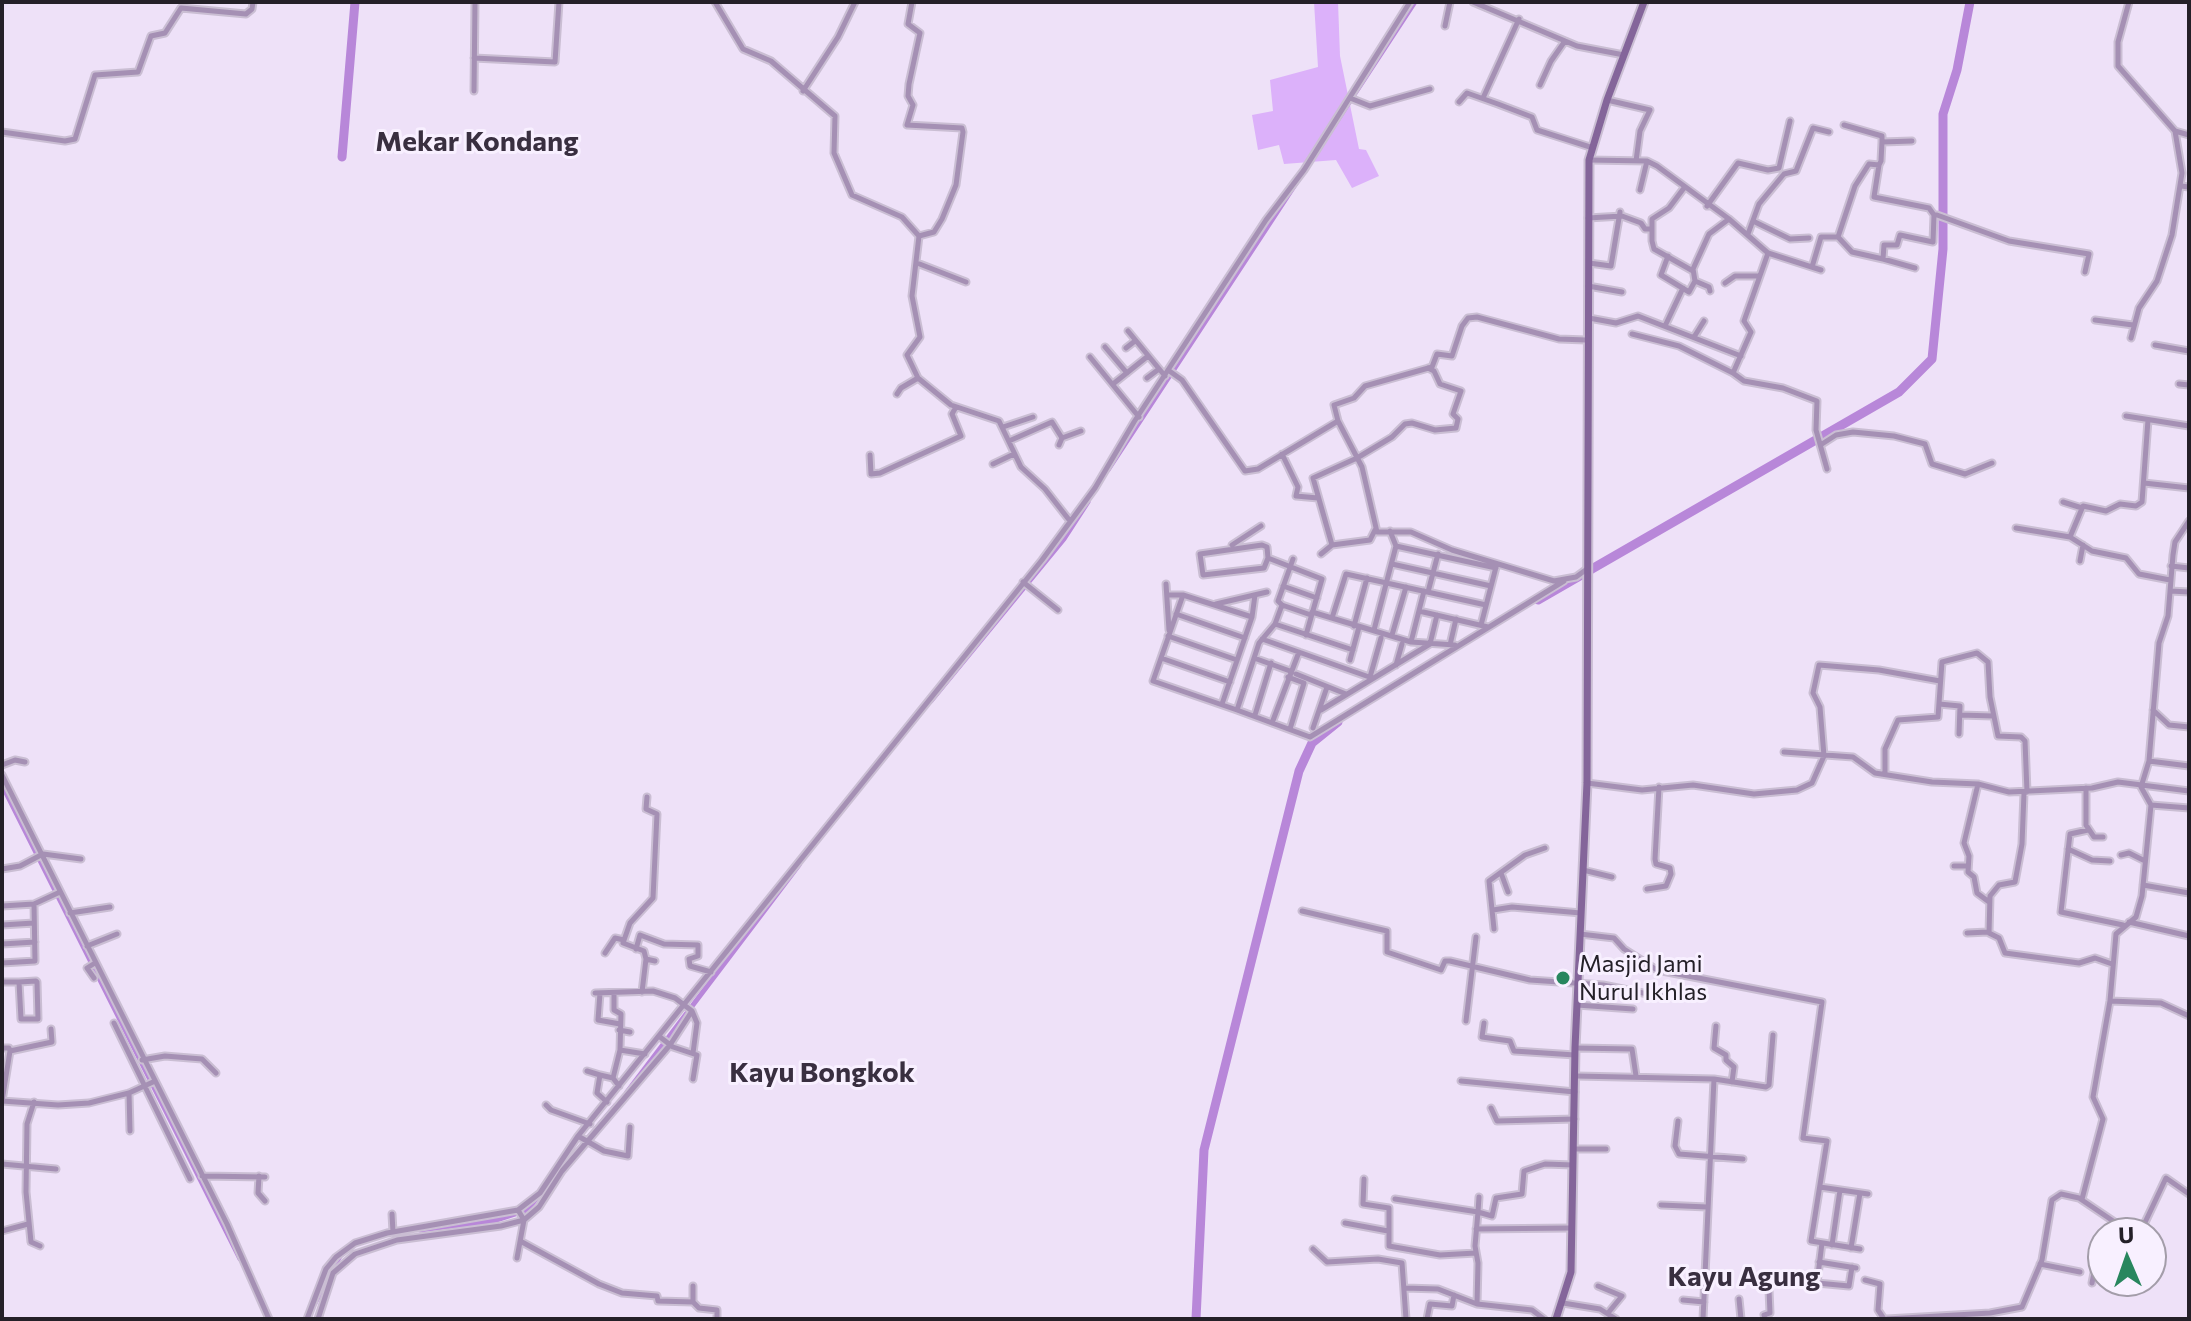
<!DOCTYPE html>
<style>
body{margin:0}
#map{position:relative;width:2191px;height:1321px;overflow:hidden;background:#eee1f8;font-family:Commissioner,sans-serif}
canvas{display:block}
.frame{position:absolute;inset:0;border:4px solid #242028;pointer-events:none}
.north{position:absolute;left:2087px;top:1217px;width:80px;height:80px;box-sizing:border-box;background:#f8f0ff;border:2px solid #a39da9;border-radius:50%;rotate:358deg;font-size:22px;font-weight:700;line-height:32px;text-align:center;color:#242028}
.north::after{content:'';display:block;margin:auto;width:28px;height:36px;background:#28865e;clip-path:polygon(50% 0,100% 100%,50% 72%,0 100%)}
</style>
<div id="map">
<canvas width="2191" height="1321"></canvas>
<div class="frame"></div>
<div class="north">U</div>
</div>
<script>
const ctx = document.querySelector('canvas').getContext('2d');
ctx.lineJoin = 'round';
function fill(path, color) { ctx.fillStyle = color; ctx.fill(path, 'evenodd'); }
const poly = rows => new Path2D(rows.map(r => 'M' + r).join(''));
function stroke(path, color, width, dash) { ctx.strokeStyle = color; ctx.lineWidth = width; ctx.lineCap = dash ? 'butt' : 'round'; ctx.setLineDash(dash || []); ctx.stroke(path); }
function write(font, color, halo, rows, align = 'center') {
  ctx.font = font + ' Commissioner,sans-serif'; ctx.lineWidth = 6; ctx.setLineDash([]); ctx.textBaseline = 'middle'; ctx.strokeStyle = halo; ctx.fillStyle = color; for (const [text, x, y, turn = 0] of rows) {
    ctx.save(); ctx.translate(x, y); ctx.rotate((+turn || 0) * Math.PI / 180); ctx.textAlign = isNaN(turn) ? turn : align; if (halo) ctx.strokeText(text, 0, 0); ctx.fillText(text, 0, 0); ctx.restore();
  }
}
fill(poly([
 [1314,2,1338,2,1340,56,1359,149,1366,150,1379,176,1352,188,1336,160,1284,164,1279,145,1258,150,1252,115,1273,111,1270,80,1318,67]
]), '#dcb1fa');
stroke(poly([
 [1108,470,1415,2],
 [931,701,1064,539,1088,502],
 [2,785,240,1259],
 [627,1092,799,865],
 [420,1230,493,1221,527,1210,615,1106],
 [315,1303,340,1256]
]), '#b887d9', 5);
stroke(poly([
 [342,157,355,2],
 [1538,600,1899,392,1932,359,1943,249,1943,114,1957,70,1970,2],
 [1196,1319,1204,1150,1299,771,1312,743,1338,722]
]), '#b887d9', 9);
const street = poly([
 [715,2,743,49,771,61,835,116,834,153,852,195,902,217,919,236,912,296,920,337,907,355,918,378,951,405,999,421,1021,467,1045,489,1070,521],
 [912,2,908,24,920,33,909,84,908,96,913,105,907,125,962,128,963,132,956,185,942,219,934,232,919,236],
 [1473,2,1577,46,1624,55],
 [2129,2,2118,42,2118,66,2175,131,2189,135],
 [1445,26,1450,2],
 [474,58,555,62,559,2],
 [1540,85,1551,61,1565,41],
 [474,91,475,2],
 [803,91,838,37,855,2],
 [1350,98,1370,106,1430,89],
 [1483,98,1519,19],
 [1607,100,1650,110,1640,131,1636,161],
 [1459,102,1467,93,1498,104,1532,117,1537,130,1590,147],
 [1844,125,1882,136,1882,142],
 [2,132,65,141,75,139,95,75,138,72,151,36,165,33,181,8,246,14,252,9,253,2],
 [1589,160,1647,161,1657,166,1729,219,1768,253,1821,270],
 [1879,165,1874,197,1929,208,1934,215],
 [2181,186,2189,187],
 [1684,188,1669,208,1652,219,1652,241,1654,249,1693,271],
 [1640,190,1647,161],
 [1707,206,1738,163,1768,170,1779,168,1790,121],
 [1588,218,1622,216,1641,223,1645,229,1652,229],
 [1755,222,1790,239,1809,238],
 [1748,234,1759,204,1784,174,1796,171,1813,128,1829,132],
 [1838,237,1852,252,1883,259,1884,245,1897,245,1900,235,1933,242,1934,215,1937,215,2009,241,2089,254,2085,272],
 [1768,253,1744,321,1751,332,1733,373,1744,381,1783,388,1817,401,1816,430,1827,469],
 [1668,256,1661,275,1689,292,1695,281,1693,269,1709,234,1729,219],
 [1883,259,1915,268],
 [917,263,966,282],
 [1589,263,1611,266,1620,212],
 [1812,267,1821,237,1838,237,1855,186,1869,164,1879,165,1881,161,1882,142,1912,141],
 [1695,281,1709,287,1710,291],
 [1725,283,1735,276,1758,276],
 [1588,286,1622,292],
 [1589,318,1616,323,1638,316,1741,356],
 [2095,320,2133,325],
 [1665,326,1683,288],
 [1128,331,1165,376],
 [1632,334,1679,346,1733,373],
 [1694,337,1704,321],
 [2131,338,2139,308,2157,281,2172,235,2182,173,2175,131],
 [2155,345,2189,351],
 [1105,347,1127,373],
 [1126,348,1135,341],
 [1090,357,1139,417],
 [1168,370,1182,380,1245,471,1258,469,1338,421,1362,467,1377,532,1411,532,1452,550,1554,581,1576,577,1587,569],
 [1147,378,1159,369],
 [1113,384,1148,356],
 [2179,384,2189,385],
 [897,394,901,388,918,378],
 [2126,416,2189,426],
 [1338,421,1334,405,1354,398,1365,386,1432,367,1437,354,1452,356,1462,326,1468,318,1477,317,1559,339,1586,340],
 [1003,427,1033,417],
 [1062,438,1081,431],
 [1009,441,1052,422,1062,438,1059,445],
 [1822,444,1836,435,1853,432,1894,436,1925,444,1932,464,1965,474,1992,463],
 [1282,454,1298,487,1296,496,1318,498],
 [870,455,871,474,880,473,961,436,952,414,956,407],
 [993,464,1014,454],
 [2144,483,2189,488],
 [2063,502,2082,508],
 [2016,528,2070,537,2092,551,2126,558,2139,574,2170,580],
 [1390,531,1396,546,1496,568],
 [2070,537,2083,506,2106,511,2120,504,2136,506,2142,502,2148,420],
 [1232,545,1261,526],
 [1332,545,1370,540,1375,530],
 [1321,554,1332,545,1313,478,1357,458,1392,437,1405,424,1412,423,1435,430,1456,428,1458,419,1453,414,1461,391,1440,384,1434,371,1428,368],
 [1268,558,1264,568,1203,575,1200,554,1262,545,1267,547,1268,558,1322,579,1306,635],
 [1293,559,1278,601,1282,605,1275,624,1259,643,1237,710,1310,737,1564,581],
 [2080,561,2083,545],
 [1392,564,1491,586],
 [2171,566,2189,568],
 [1023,582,1058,610],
 [1166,584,1169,630],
 [1283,586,1317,598],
 [2170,591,2189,592],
 [1428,592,1438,554],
 [1167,595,1183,595,1252,617],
 [1183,595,1153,681,1237,710],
 [1216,604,1267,592],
 [1282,605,1311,615],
 [1419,611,1488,627],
 [1312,612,1411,642,1455,645],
 [1176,614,1245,638],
 [1332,618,1346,574,1486,605],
 [1275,624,1353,650],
 [1481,625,1496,567],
 [1354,626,1367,578],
 [1374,630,1396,546],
 [1392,635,1406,587],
 [1168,636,1237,660],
 [1262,639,1372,678],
 [1411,642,1424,591],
 [1450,645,1456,619],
 [1161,658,1230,682],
 [1254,658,1290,671],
 [1350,660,1359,627],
 [1396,665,1402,644],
 [1296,674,1346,694],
 [1288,677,1304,683,1290,729],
 [1370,677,1381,638],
 [1222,704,1252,617,1255,595],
 [1939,704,1960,706,1959,734],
 [1321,710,1430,644,1437,615],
 [2153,710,2169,725,2189,727],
 [1255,715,1271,663],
 [1960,715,1993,716],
 [1272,723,1299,652],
 [1313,728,1327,687],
 [1784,752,1853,757,1875,773,1932,782,1978,784,2009,792,2092,788,2118,782,2189,791],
 [2149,761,2189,766],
 [2,765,15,760,25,762],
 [1885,773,1885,749,1898,720,1938,717,1942,662,1977,653,1988,662,1990,697,1998,736,2021,737,2025,741,2027,792],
 [2,775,227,1224,269,1319],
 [1587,783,1642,790,1693,785,1754,794,1797,790,1812,783,1824,756,1820,707,1813,693,1819,665,1879,670,1940,681],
 [1978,784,1964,843,1969,856,1968,872,1974,877,1977,893,1989,902],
 [2141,787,2149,761,2159,643,2168,616,2173,555,2175,542,2189,521],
 [2086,788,2086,825,2094,837,2103,837],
 [2024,793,2022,844,2015,882,1999,885,1990,896,1989,933,1999,938,2005,953,2079,963,2095,958,2112,964],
 [2151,805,2189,808],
 [2088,830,2070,834,2061,912,2123,925],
 [2068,849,2092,860,2110,861],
 [2121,855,2129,853,2145,861],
 [1954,866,1968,866],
 [2,869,20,866,43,854,81,859],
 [1583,870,1612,877],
 [1501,873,1508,892],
 [2143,885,2189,893],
 [1647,889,1666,886,1671,874,1670,868,1656,864,1655,859,1659,787],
 [2,906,34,904,60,892],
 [1493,910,1512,907,1581,913],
 [1302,911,1387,931,1387,952,1441,970,1445,961,1450,961,1530,980,1603,985,1668,998],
 [70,913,110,907],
 [2129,922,2189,936],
 [2,925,34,923],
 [1494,929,1489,881,1525,855,1545,848],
 [1967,933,1988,932],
 [1580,934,1614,938,1624,949,1657,970,1822,1002,1803,1138,1827,1141,1811,1241,1860,1249],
 [2,944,35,942],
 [87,946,117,934],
 [636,949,640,935,664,944,698,945,698,956,689,959,690,966,711,972],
 [605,953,615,938,624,940],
 [646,959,644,951,623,943,630,923,653,898,657,814,646,809,647,797],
 [2,963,35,961,34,904],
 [94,978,87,968,95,963],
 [2,982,19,982,36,981,37,982,38,1019,21,1019,19,982],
 [642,992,646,959,655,961],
 [600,993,598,1020,620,1024],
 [614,995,614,1010,621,1014,620,1050],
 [2110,1001,2161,1003,2189,1016],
 [1577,1005,1633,1009],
 [692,1011,697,1023,693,1053],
 [1466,1021,1476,937],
 [114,1023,190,1179],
 [1484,1023,1482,1037,1510,1041,1514,1051,1575,1055],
 [1716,1026,1714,1048,1726,1055,1726,1060,1734,1067,1732,1082],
 [619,1030,630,1032],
 [660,1037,673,1047,697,1055,693,1079],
 [2,1048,9,1048,10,1051,2,1101],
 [1575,1048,1632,1049,1636,1076],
 [10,1051,52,1042,51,1029],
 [142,1060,165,1056,202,1059,216,1073],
 [587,1071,600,1075],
 [1576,1076,1714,1079,1766,1087,1769,1085,1773,1035],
 [613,1078,620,1050,645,1054],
 [1461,1081,1575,1092],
 [129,1093,130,1131],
 [2,1101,58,1105,89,1103,129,1093,153,1082],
 [34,1102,27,1124,26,1192,31,1242,40,1246],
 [607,1102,597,1093,600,1075,613,1078,619,1086],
 [546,1105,551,1110,590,1124],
 [1491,1108,1497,1121,1575,1119],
 [1678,1121,1675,1146,1679,1154,1743,1159],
 [578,1136,604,1151,628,1156,630,1127],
 [1575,1149,1606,1149],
 [2,1164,56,1169],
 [202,1176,265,1177],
 [259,1176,258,1193,265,1201],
 [1364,1179,1363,1204,1389,1208,1389,1246,1440,1255,1476,1253],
 [1820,1187,1868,1194],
 [1479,1197,1478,1212,1492,1216,1496,1198,1522,1194,1524,1171,1545,1164,1573,1165],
 [1395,1199,1478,1212,1475,1246,1478,1263,1477,1304,1532,1310,1544,1319],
 [2082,1199,2103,1119,2093,1097,2110,1001,2116,934,2136,917,2142,896,2151,805,2141,787],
 [1661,1205,1707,1207],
 [392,1214,393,1232],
 [1345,1223,1388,1231],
 [1476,1229,1571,1228],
 [2,1231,28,1224],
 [2140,1233,2166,1178,2189,1194],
 [522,1242,599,1284,622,1293,657,1296,658,1301,693,1302,699,1308,717,1310,717,1319],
 [1822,1243,1817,1283,1849,1286,1852,1267],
 [1832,1245,1840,1190],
 [1851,1248,1860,1193],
 [1313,1249,1327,1262,1378,1259,1402,1263,1406,1319],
 [517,1258,524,1220,518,1210],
 [1819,1262,1856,1268],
 [2040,1264,2080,1272],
 [1865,1280,1880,1284,1878,1310,1884,1319],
 [2092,1283,2095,1268,2103,1265],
 [1598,1286,1622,1296,1608,1313],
 [1405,1288,1438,1289,1477,1304],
 [1739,1299,1741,1319],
 [1683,1300,1704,1302],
 [693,1302,693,1286],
 [1563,1303,1600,1309,1616,1319],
 [307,1319,326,1269,336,1257,355,1243,387,1233,518,1210,540,1193,578,1136,1042,560,1095,488,1134,422,1266,220,1304,170,1410,2],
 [318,1319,333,1273,355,1254,397,1240,501,1226,524,1220,539,1207,562,1171,670,1045,692,1011,675,998,653,991,595,993],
 [1427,1319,1430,1304,1452,1306,1454,1295],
 [1703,1319,1714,1079],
 [1765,1319,1764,1315,1770,1313,1769,1290],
 [1887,1319,1990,1313,2022,1307,2042,1260,2052,1200,2061,1194,2079,1198,2122,1227,2140,1233]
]);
const secondary = poly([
 [1556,1319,1571,1272,1575,1048,1587,783,1589,160,1607,100,1644,2]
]);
stroke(street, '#cabed3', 9);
stroke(secondary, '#cabed3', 11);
stroke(street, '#a590b4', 5);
stroke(secondary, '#84659a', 7);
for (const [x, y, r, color] of [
 [1563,978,8,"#28865e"]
]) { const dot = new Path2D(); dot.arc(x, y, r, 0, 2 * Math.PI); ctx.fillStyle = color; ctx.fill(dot); stroke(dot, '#f8f0ff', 3); }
write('24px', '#242028', '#f8f0ff', [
 ["Masjid Jami",1579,964],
 ["Nurul Ikhlas",1579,992]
], 'left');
write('bold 28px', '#392f40', '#f8f0ff', [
 ["Mekar Kondang",477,142],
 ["Kayu Bongkok",822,1073],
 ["Kayu Agung",1744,1277]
]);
</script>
